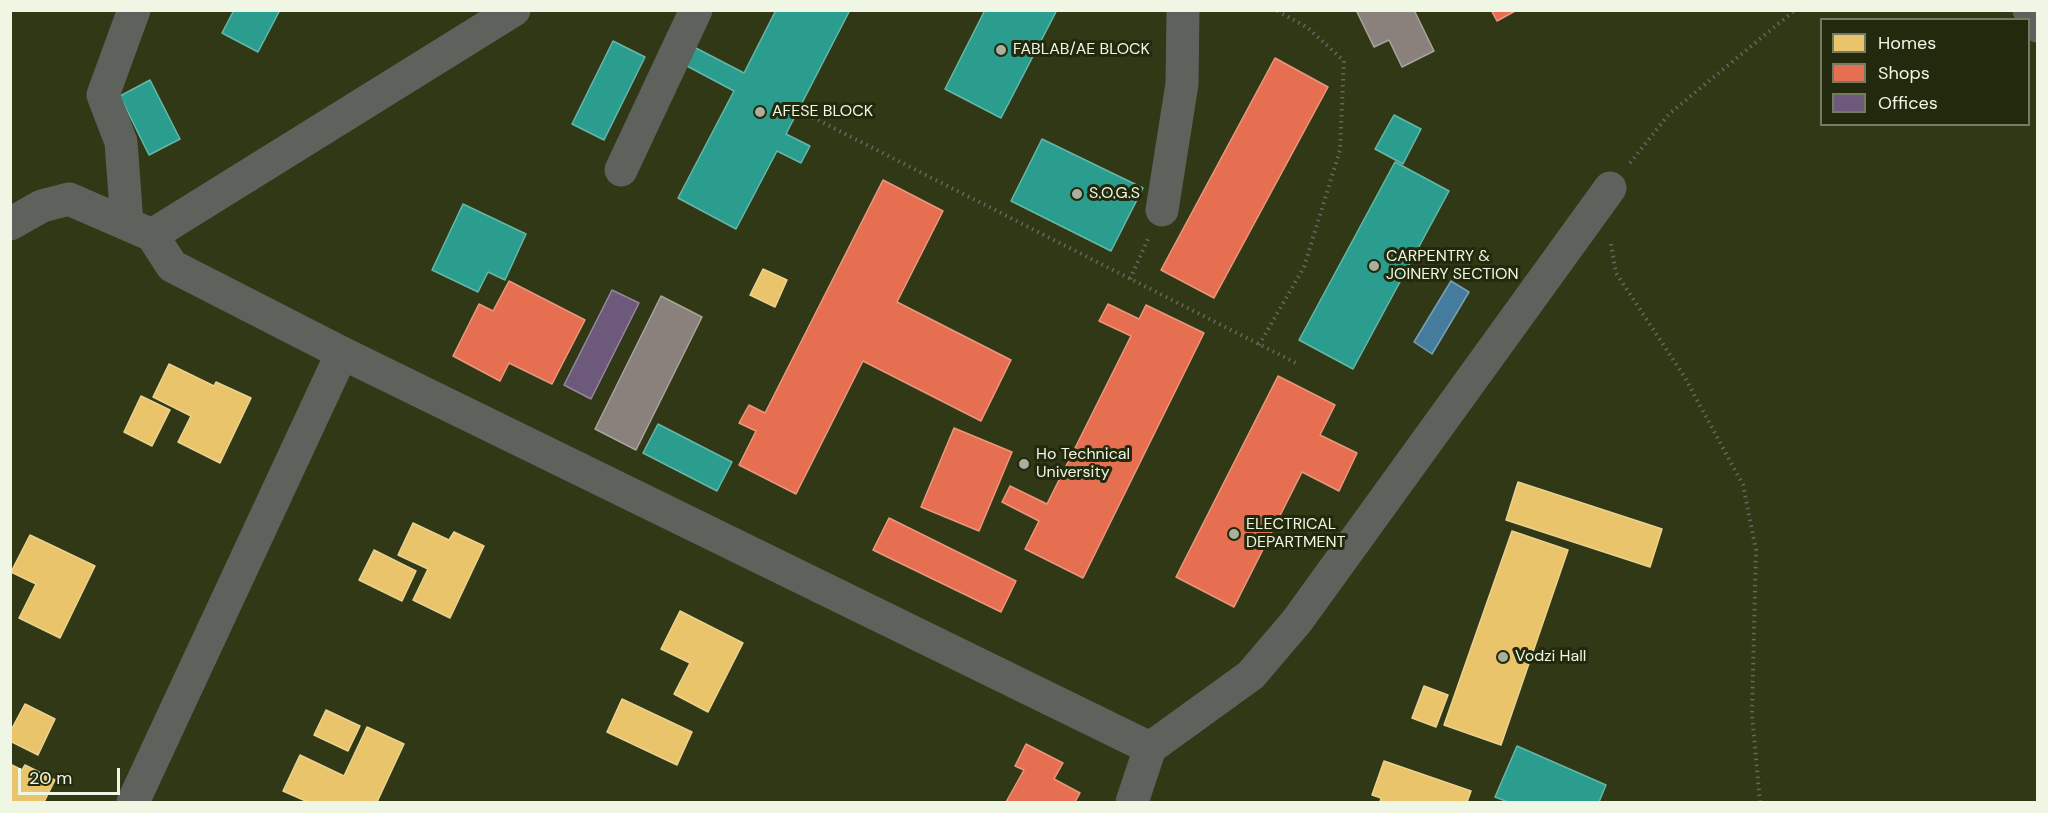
<!DOCTYPE html>
<style>
body{margin:0}
#map{position:relative;width:2048px;height:813px;overflow:hidden;background:#282d1c;font-family:"DM Sans",sans-serif}
canvas{display:block}
.frame{position:absolute;inset:0;border:12px solid #f0f6e4;pointer-events:none}
.legend{position:absolute;left:1820px;top:18px;width:210px;height:108px;box-sizing:border-box;background:#22290c;border:2px solid #747b62;margin:0;padding:8px 10px;list-style:none;font-size:18px;color:#f0f6e4}
.legend li{display:flex;align-items:center;gap:12px;height:30px}
.legend b{width:30px;border:2px solid #747b62}
.scale{position:absolute;left:18px;top:768px;width:102px;height:27px;box-sizing:border-box;border:3px solid #f0f6e4;border-top:0;padding-left:8px;font-size:18px;line-height:21px;white-space:nowrap;color:#f0f6e4;-webkit-text-stroke:4px #22290c;paint-order:stroke}
</style>
<div id="map">
<canvas width="2048" height="813"></canvas>
<div class="frame"></div>
<ul class="legend">
<li><b style="height:16px;background:#e9c46a"></b>Homes</li>
<li><b style="height:16px;background:#e76f51"></b>Shops</li>
<li><b style="height:16px;background:#6d597a"></b>Offices</li>
</ul>
<div class="scale">20 m</div>
</div>
<script>
const ctx = document.querySelector('canvas').getContext('2d');
ctx.lineJoin = 'round';
function fill(path, color) { ctx.fillStyle = color; ctx.fill(path, 'evenodd'); }
const poly = rows => new Path2D(rows.map(r => 'M' + r).join(''));
function stroke(path, color, width, dash) { ctx.strokeStyle = color; ctx.lineWidth = width; ctx.lineCap = dash ? 'butt' : 'round'; ctx.setLineDash(dash || []); ctx.stroke(path); }
function write(font, color, halo, rows, align = 'center') {
  ctx.font = font + ' "DM Sans",sans-serif'; ctx.lineWidth = 6; ctx.setLineDash([]); ctx.textBaseline = 'middle'; ctx.strokeStyle = halo; ctx.fillStyle = color; for (const [text, x, y, turn = 0] of rows) {
    ctx.save(); ctx.translate(x, y); ctx.rotate((+turn || 0) * Math.PI / 180); ctx.textAlign = isNaN(turn) ? turn : align; if (halo) ctx.strokeText(text, 0, 0); ctx.fillText(text, 0, 0); ctx.restore();
  }
}
fill(poly([
 [11,11,2037,11,2037,802,11,802],
 [1822,20,2028,20,2028,124,1822,124]
]), '#303816');
const homes = poly([
 [763,269,787,280,775,307,750,295,763,269],
 [169,364,214,386,216,382,251,398,220,463,178,442,191,416,153,397,169,364],
 [141,396,170,410,152,446,124,432,141,396],
 [1518,482,1662,529,1650,567,1506,520,1518,482],
 [413,523,449,540,454,532,484,546,450,618,413,600,428,569,398,555,413,523],
 [1512,531,1568,550,1501,745,1444,725,1512,531],
 [30,535,95,566,60,638,19,618,36,584,11,572,30,535],
 [374,550,416,571,402,601,359,580,374,550],
 [680,611,743,643,708,712,674,694,690,663,661,649,680,611],
 [1424,686,1448,695,1436,727,1412,718,1424,686],
 [622,699,692,732,677,765,607,732,622,699],
 [25,704,55,719,38,755,10,741,10,732,25,704],
 [326,710,360,726,348,751,314,735,326,710],
 [367,727,404,744,377,802,308,802,283,791,300,755,344,776,367,727],
 [1384,761,1471,791,1467,802,1380,802,1381,798,1372,795,1384,761],
 [10,764,22,770,25,765,55,780,44,802,10,802,10,764]
]);
fill(homes, '#e9c46a');
stroke(homes, '#ebd38f', 1.5);
const shops = poly([
 [1491,10,1517,10,1497,21,1491,10],
 [1275,58,1328,87,1214,298,1161,270,1275,58],
 [883,180,943,211,897,302,1011,360,981,421,863,361,796,494,739,465,756,431,739,423,749,405,765,413,883,180],
 [509,281,585,320,552,384,509,363,500,381,453,356,479,304,493,311,509,281],
 [1108,304,1139,319,1146,305,1204,333,1083,578,1025,549,1039,521,1002,502,1010,486,1047,504,1131,336,1099,321,1108,304],
 [1278,376,1335,405,1320,435,1357,453,1339,491,1302,472,1234,607,1176,577,1278,376],
 [954,428,1012,452,979,531,921,507,954,428],
 [889,518,1016,581,1001,612,873,550,889,518],
 [1026,744,1063,763,1054,779,1080,793,1075,802,1006,802,1024,770,1015,766,1026,744]
]);
fill(shops, '#e76f51');
stroke(shops, '#ea987d', 1.5);
const offices = poly([
 [612,290,639,303,591,399,564,385,612,290]
]);
fill(offices, '#6d597a');
stroke(offices, '#94889a', 1.5);
const schools = poly([
 [234,10,280,10,258,52,222,33,234,10],
 [776,10,850,10,786,134,810,146,801,163,777,151,736,229,678,198,734,91,685,65,694,47,744,73,776,10],
 [985,10,1057,10,1001,118,945,89,985,10],
 [613,41,645,57,604,140,572,124,613,41],
 [150,80,180,139,149,155,120,96,150,80],
 [1394,115,1421,129,1403,164,1375,149,1394,115],
 [1042,139,1143,188,1111,251,1011,201,1042,139],
 [1395,162,1449,191,1353,369,1299,340,1395,162],
 [463,204,526,234,505,280,488,272,478,292,432,270,463,204],
 [658,424,732,462,717,491,643,453,658,424],
 [1517,746,1606,785,1599,802,1508,802,1495,797,1517,746]
]);
fill(schools, '#2a9d8f');
stroke(schools, '#65b8a8', 1.5);
const public = poly([
 [1451,281,1469,292,1432,354,1414,342,1451,281]
]);
fill(public, '#457b9d');
stroke(public, '#78a0b2', 1.5);
const industry = poly([
 [1356,10,1414,10,1434,51,1402,67,1389,40,1374,47,1356,10],
 [661,296,702,317,636,450,595,429,661,296]
]);
fill(industry, '#8a817c');
stroke(industry, '#a9a49b', 1.5);
stroke(poly([
 [802,112,1298,364],
 [1630,163,1669,114,1795,10],
 [1611,244,1616,273,1684,376,1743,485,1756,550,1752,714,1760,802],
 [1130,279,1148,239],
 [1259,345,1304,267,1340,150,1344,61,1308,28,1276,10]
]), '#646860', 4, [1.5, 4.5]);
stroke(poly([
 [2029,10,2038,26],
 [621,170,696,10],
 [1162,210,1182,84,1183,10],
 [10,224,42,206,69,199,152,235,172,266,342,353,1150,748],
 [127,224,121,142,103,95,134,10],
 [152,235,514,10],
 [133,802,342,353],
 [1132,802,1150,748,1251,675,1297,621,1610,188]
]), '#5e625d', 33);
for (const [x, y, r, color] of [
 [1001,50,6,"#aab09e"],
 [760,112,6,"#aab09e"],
 [1077,194,6,"#aab09e"],
 [1374,266,6,"#aab09e"],
 [1024,464,6,"#aab09e"],
 [1234,534,6,"#aab09e"],
 [1503,657,6,"#aab09e"]
]) { const dot = new Path2D(); dot.arc(x, y, r, 0, 2 * Math.PI); ctx.fillStyle = color; ctx.fill(dot); stroke(dot, '#22290c', 2); }
write('16px', '#f0f6e4', '#22290c', [
 ["FABLAB/AE BLOCK",1013,50],
 ["AFESE BLOCK",772,112],
 ["S.O.G.S",1089,194],
 ["CARPENTRY &",1386,257],
 ["JOINERY SECTION",1386,275],
 ["Ho Technical",1036,455],
 ["University",1036,473],
 ["ELECTRICAL",1246,525],
 ["DEPARTMENT",1246,543],
 ["Vodzi Hall",1515,657]
], 'left');
</script>
